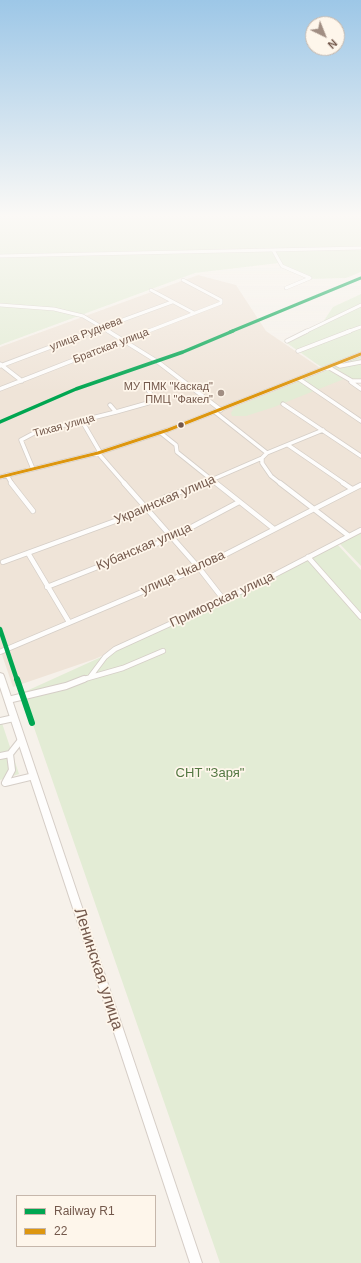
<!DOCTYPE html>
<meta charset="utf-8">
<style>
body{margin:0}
#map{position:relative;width:361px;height:1263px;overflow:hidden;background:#f6f1ea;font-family:Helvetica,sans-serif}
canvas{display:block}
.legend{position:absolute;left:16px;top:1195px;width:140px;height:52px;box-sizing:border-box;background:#fef6eb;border:1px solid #c6b7ab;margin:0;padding:5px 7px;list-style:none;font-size:12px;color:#73584b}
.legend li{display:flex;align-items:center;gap:8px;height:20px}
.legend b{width:20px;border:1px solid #c6b7ab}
.north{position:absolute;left:305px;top:16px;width:40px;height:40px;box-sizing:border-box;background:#fef6eb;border:1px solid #c6b7ab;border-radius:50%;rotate:137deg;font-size:11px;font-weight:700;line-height:16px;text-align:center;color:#73584b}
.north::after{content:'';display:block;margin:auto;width:14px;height:18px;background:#a18e83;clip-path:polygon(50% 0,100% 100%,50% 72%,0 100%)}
</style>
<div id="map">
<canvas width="361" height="1263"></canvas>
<ul class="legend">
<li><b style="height:5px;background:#00a651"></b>Railway R1</li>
<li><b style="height:5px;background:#dd960f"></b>22</li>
</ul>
<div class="north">N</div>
</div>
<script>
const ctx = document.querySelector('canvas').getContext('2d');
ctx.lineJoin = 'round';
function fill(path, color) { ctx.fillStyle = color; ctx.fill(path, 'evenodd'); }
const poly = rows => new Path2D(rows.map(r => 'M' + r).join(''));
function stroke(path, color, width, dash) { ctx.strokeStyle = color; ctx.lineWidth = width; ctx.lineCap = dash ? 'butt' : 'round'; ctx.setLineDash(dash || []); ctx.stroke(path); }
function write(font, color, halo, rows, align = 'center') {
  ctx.font = font + ' Helvetica,sans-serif'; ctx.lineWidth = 3.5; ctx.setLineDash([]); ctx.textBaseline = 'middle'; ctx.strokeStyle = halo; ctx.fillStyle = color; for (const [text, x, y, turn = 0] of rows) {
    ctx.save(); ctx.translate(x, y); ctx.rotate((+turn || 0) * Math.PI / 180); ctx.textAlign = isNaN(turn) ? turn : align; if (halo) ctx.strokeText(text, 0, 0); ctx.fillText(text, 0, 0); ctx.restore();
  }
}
fill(poly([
 [198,275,236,285,266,331,326,372,331,371,361,388,361,530,226,599,95,659,13,687,0,649,0,347]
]), '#efe4d8');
fill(poly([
 [0,215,361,215,361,272,346,278,310,279,279,263,195,273,0,345],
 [361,294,361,379,354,381,330,367,324,369,284,341,323,322,333,307],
 [328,370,344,379,274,407,246,416,232,416,231,413,234,408,240,405],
 [361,531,361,566,339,543],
 [337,544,361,570,361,1263,220,1263,22,693,229,599],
 [0,717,19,774,0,780]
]), '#e3ecd5');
const streetFar3 = poly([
 [273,250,282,266,310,278],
 [0,256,361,248],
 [286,288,310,278],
 [151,290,194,313],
 [0,305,54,309,83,316,110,332],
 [90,332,172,302],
 [146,332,221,303,221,300,183,280],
 [305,332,361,305],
 [347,332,361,327]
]);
const streetFar2 = poly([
 [108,331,158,362,221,410],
 [287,341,307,331],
 [298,351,350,331],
 [0,364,22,381],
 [336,364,340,366,361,362],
 [0,366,93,331],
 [328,367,352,381,361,381],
 [299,379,361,421],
 [352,381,351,382,361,389],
 [0,389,148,331],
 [283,404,361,456],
 [116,412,155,401,145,385],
 [215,412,267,453],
 [82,421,100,452],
 [161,433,176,445,177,452,217,484],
 [288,445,345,484],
 [98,453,125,484],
 [262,458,262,463,271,476,281,484],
 [33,469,21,440,36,432,116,412,110,405],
 [7,475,12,484],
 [0,477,98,453,168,430,361,354],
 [202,484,262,458,267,453,323,430]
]);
const streetFar1 = poly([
 [11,483,33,511],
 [124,483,199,568,224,600],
 [216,483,274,529],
 [280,483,349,536],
 [343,483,352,489],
 [28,553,69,622],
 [308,557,361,617],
 [3,562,148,509,162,503,162,499,166,497,205,483],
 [47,587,171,538,239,502],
 [0,652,199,568,361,485],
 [90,677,105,657,115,649,251,587,361,530],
 [81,680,123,668,163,651]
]);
const street = poly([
 [8,700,66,686,84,679],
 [0,721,14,718],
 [10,754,12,770,5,783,34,776],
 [0,756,10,754,21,740]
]);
const secondary = poly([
 [0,673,3,674,4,676,202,1263,190,1263,0,687,0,673]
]);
stroke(streetFar3, '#d5cec7', 4);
stroke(streetFar2, '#d5cec7', 5);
stroke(streetFar1, '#d5cec7', 6);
stroke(street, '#d5cec7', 8);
stroke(secondary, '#d5cdc6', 2);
stroke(streetFar3, '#fefdfc', 3);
stroke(streetFar2, '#fefdfc', 3.5);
stroke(streetFar1, '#fefdfc', 4.5);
stroke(street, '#fefdfc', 6);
fill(secondary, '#fefdfc');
stroke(poly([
 [0,477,98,453,168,430,361,354]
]), '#dd960f', 3);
stroke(poly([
 [230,332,361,278]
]), '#00a651', 3);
stroke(poly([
 [0,422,76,389,183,352,233,331]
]), '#00a651', 3.5);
stroke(poly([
 [0,629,17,680]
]), '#00a651', 4.5);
stroke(poly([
 [17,679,32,723]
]), '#00a651', 6);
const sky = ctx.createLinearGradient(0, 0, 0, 392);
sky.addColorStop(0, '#9dc7e7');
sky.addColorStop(0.55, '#fbf9f6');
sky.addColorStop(1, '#fbf9f600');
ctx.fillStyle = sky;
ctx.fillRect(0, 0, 361, 392);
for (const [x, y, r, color] of [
 [221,393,4,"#a18e83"],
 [181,425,3.5,"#73584b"]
]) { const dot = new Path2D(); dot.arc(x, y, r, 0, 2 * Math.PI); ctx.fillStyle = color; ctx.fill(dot); stroke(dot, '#fef6eb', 1.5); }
write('11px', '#73584b', '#fef6eb', [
 ["улица Руднева",86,334,-21],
 ["Братская улица",111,346,-21],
 ["Тихая улица",64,426,-15]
]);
write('11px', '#73584b', '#fef6eb', [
 ["МУ ПМК \"Каскад\"",213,387],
 ["ПМЦ \"Факел\"",213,400]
], 'right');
write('13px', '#73584b', '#fef6eb', [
 ["Украинская улица",165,500,-23],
 ["Кубанская улица",144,547,-23],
 ["улица Чкалова",183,573,-24],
 ["Приморская улица",222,600,-25]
]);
write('13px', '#547843', '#fef6eb', [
 ["СНТ \"Заря\"",210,773]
]);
write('16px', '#73584b', '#fef6eb', [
 ["Ленинская улица",98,969,72]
]);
</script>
